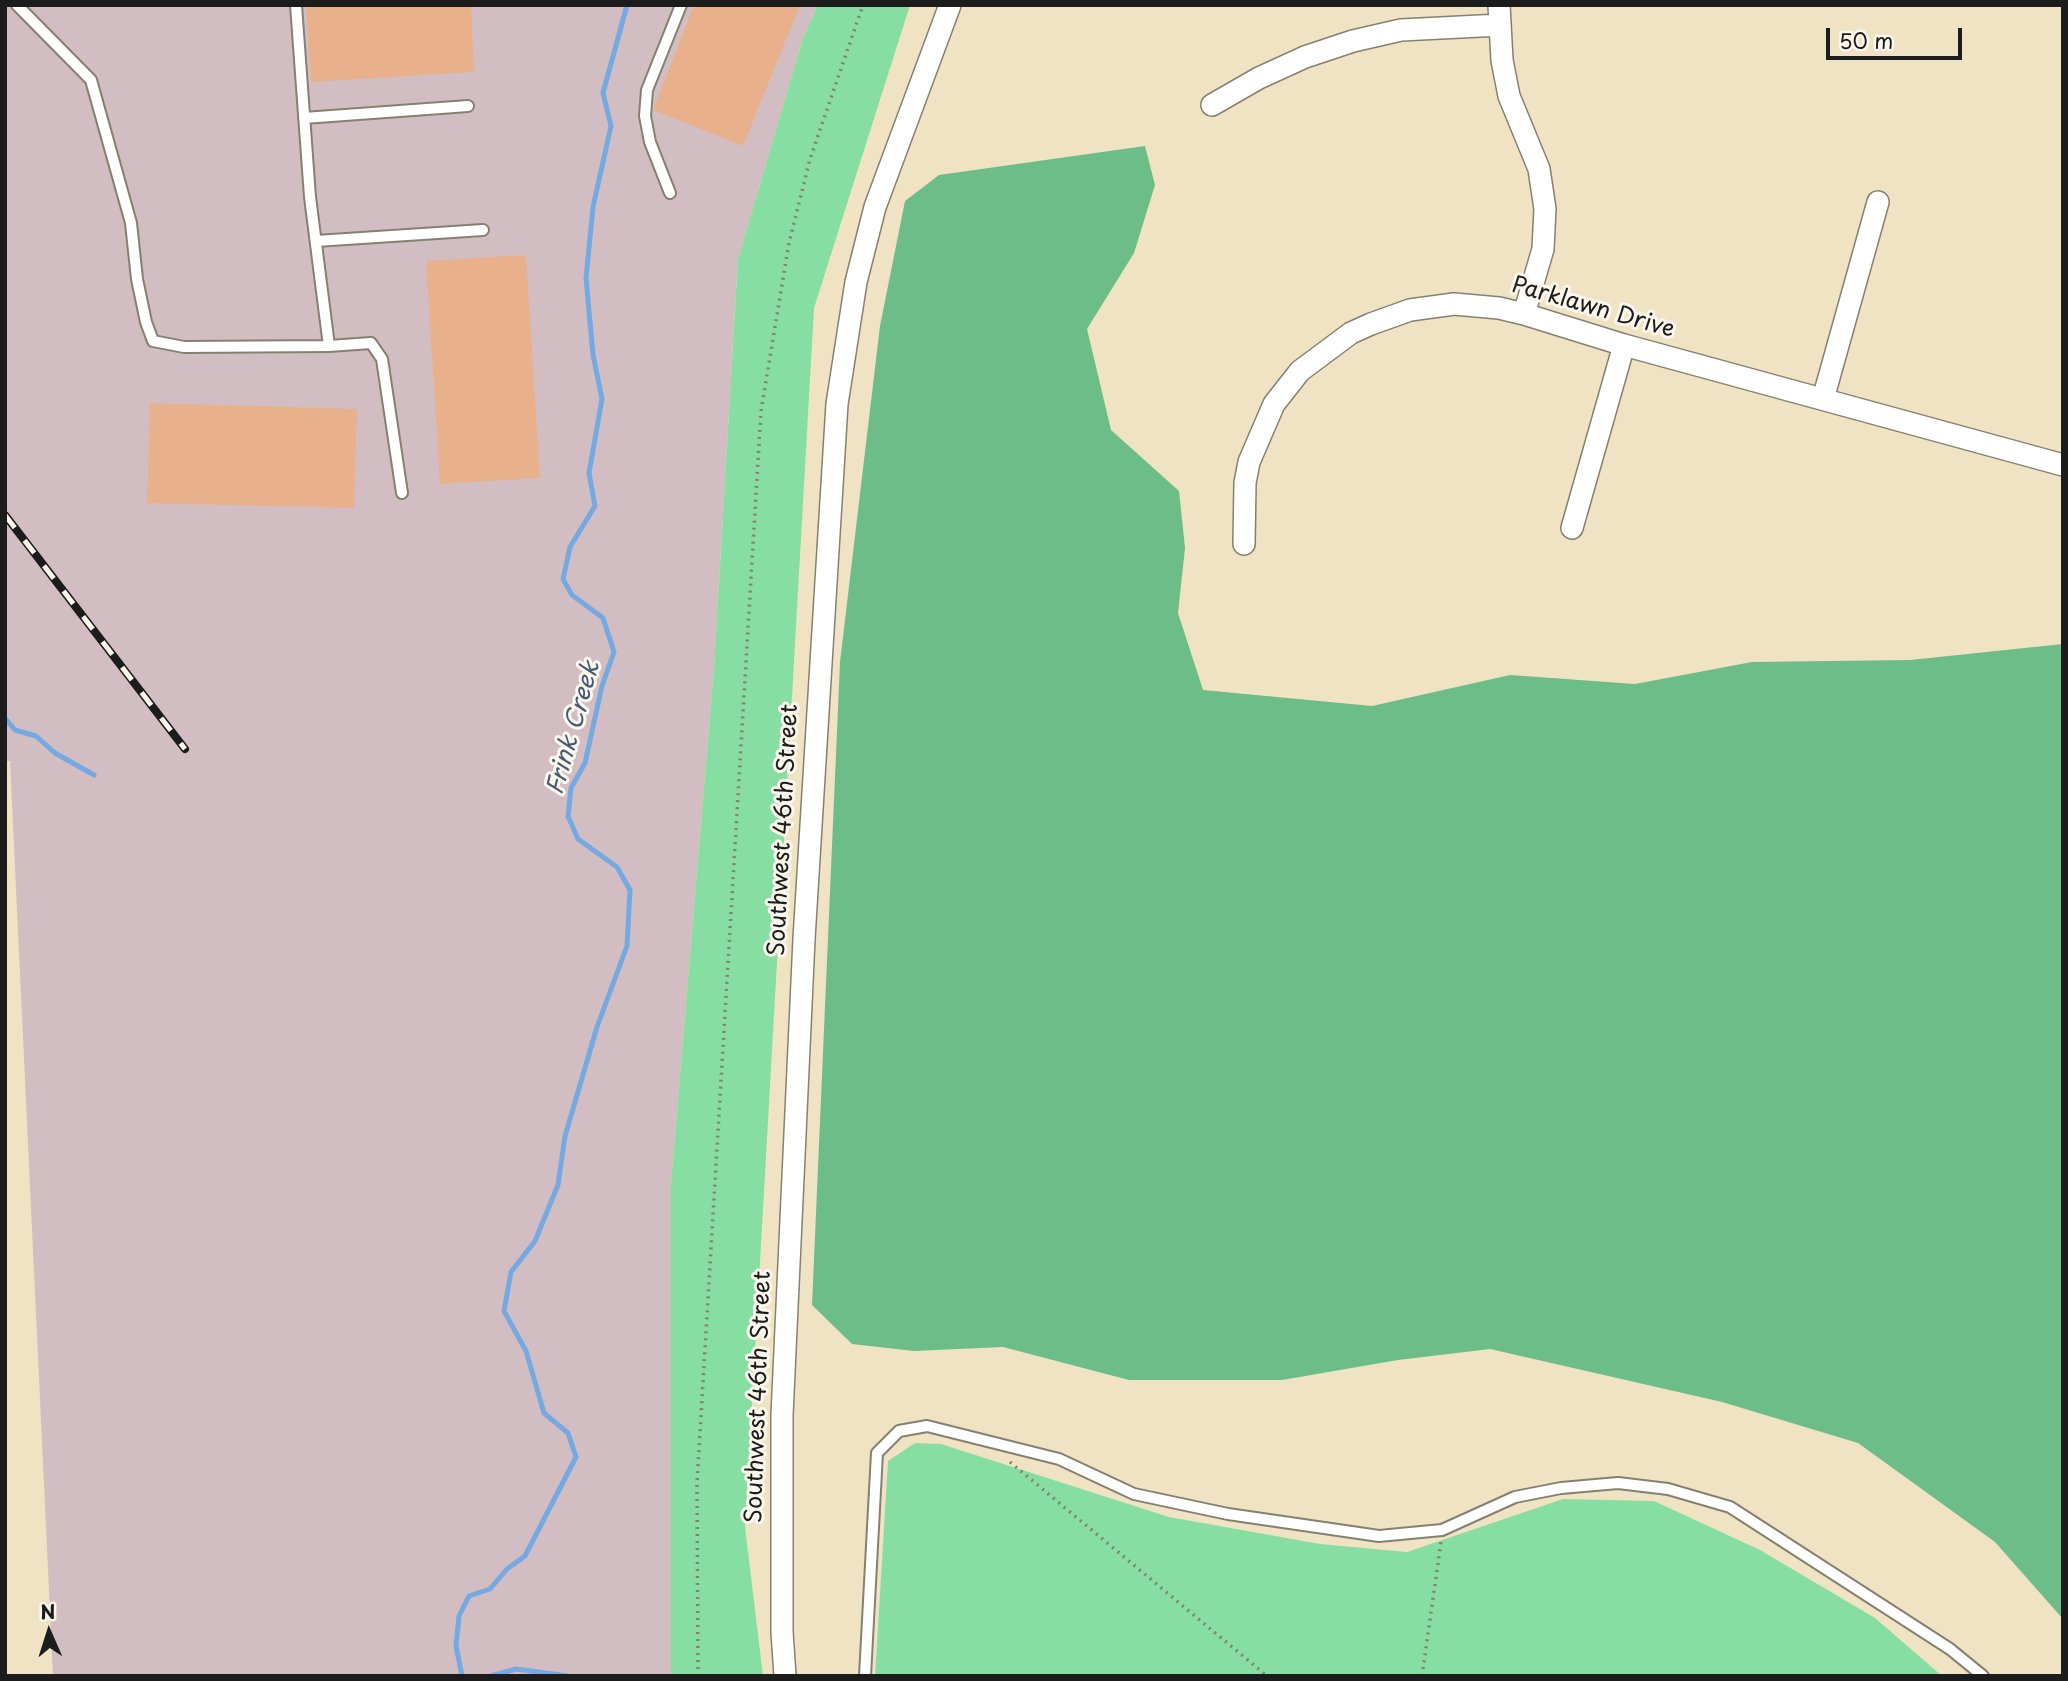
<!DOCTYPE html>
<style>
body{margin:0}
#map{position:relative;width:2068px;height:1681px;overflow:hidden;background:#efe3c4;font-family:"Playpen Sans",sans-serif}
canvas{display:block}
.frame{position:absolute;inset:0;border:7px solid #1c1c1c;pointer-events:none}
.north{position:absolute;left:14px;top:1597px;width:70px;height:70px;-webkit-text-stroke:5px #fbf7ec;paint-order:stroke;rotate:357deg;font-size:19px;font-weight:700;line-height:28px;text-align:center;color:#1c1c1c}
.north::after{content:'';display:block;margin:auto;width:24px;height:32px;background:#1c1c1c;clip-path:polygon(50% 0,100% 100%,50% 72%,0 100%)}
.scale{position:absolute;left:1826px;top:28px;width:136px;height:32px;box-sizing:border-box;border:4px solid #1c1c1c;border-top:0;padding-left:9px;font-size:21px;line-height:24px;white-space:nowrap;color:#1c1c1c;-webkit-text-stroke:5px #fbf7ec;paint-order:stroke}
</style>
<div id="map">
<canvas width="2068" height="1681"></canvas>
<div class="frame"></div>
<div class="north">N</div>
<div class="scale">50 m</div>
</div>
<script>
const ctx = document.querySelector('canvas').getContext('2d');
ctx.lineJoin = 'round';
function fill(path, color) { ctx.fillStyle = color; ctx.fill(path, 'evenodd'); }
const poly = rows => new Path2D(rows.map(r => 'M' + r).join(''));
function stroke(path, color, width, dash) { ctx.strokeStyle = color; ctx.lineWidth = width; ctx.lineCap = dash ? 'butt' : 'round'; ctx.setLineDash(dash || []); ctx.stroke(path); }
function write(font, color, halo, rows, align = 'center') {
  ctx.font = font + ' "Playpen Sans",sans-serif'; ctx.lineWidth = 6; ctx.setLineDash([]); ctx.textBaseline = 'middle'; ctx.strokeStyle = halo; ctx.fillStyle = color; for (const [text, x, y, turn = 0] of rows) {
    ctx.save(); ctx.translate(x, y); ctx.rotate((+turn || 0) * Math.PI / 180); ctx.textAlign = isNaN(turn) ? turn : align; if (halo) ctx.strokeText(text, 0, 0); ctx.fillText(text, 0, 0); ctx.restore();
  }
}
fill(poly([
 [5,5,818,5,803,38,738,259,714,668,671,1184,671,1676,53,1676,10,761,5,761]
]), '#d2bec2');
fill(poly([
 [818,5,910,5,814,308,745,1527,763,1676,671,1676,671,1184,714,668,738,259,803,38],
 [915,1443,941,1444,1169,1517,1320,1544,1407,1552,1563,1499,1654,1501,1760,1550,1875,1618,1942,1676,875,1676,888,1461]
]), '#86dea2');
fill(poly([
 [1145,146,1155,185,1134,253,1087,329,1111,430,1179,491,1185,548,1178,613,1203,690,1372,706,1510,675,1635,684,1752,662,1910,660,2063,644,2063,1619,1995,1542,1858,1443,1722,1402,1490,1349,1398,1360,1282,1380,1129,1380,1003,1347,914,1351,852,1344,812,1305,840,662,880,326,905,201,939,175]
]), '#6cbd88');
stroke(poly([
 [5,718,15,730,36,736,55,753,94,775],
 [462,1676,456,1646,459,1616,469,1596,490,1589,507,1569,525,1556,576,1457,568,1433,544,1413,526,1351,504,1311,511,1272,535,1241,558,1185,565,1136,597,1027,627,946,630,890,617,867,578,839,568,816,571,788,585,763,602,686,614,652,603,618,572,595,563,579,570,547,595,506,589,473,602,399,593,355,586,278,593,207,611,126,603,93,627,5],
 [491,1676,516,1669,568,1676]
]), '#75a9e1', 5);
fill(poly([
 [306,5,471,5,474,72,311,82],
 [694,5,800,5,743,146,653,110],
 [526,255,540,478,440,484,426,261],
 [150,403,357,409,354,508,147,503]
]), '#e9b18b');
const lane = poly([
 [17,5,91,80,131,223,137,279,146,322,153,341,184,347,329,346,310,197,296,5],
 [304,118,468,106],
 [670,193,650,142,645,116,647,90,681,5],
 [316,241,483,230],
 [329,346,371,343,382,359,402,493],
 [865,1676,877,1453,899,1431,927,1426,1059,1459,1134,1494,1228,1514,1379,1536,1442,1530,1515,1497,1561,1488,1618,1483,1668,1489,1730,1507,1950,1649,1983,1676]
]);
const street = poly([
 [1499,5,1502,60,1509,96,1539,169,1545,209,1543,249,1524,314],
 [1212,105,1259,78,1305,57,1353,41,1401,30,1500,25],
 [1823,399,1878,202],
 [1572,528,1624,345],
 [1244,544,1245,483,1249,462,1274,404,1300,371,1351,333,1371,324,1410,310,1454,304,1499,308,1524,314,1624,345,2063,465],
 [785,1676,782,1632,782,1415,804,939,837,404,856,282,875,207,950,5]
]);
stroke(lane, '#868070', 14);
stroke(street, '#868070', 24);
stroke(poly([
 [1010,1462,1267,1676],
 [698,1676,697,1483,761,411,789,243,810,159,863,5],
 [1422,1676,1441,1542]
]), '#868070', 3.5, [2, 5]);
stroke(lane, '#fff', 10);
stroke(street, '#fff', 21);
const rail = poly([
 [5,515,185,749]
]);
stroke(rail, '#1c1c1c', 8);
stroke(rail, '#fbf7ec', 5, [16]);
write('23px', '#1c1c1c', '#fbf7ec', [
 ["Parklawn Drive",1593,308,16],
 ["Southwest 46th Street",784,830,-87],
 ["Southwest 46th Street",759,1397,-88]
]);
write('italic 24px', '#445b75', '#fbf7ec', [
 ["Frink Creek",574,728,-74]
]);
</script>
